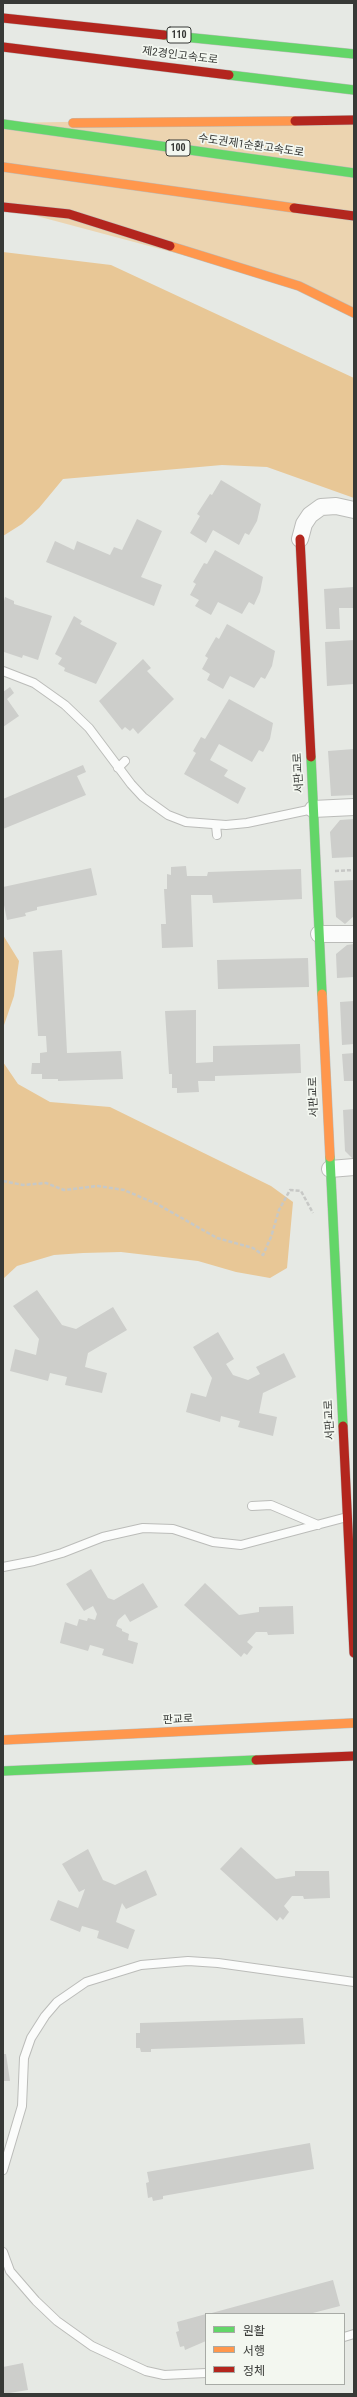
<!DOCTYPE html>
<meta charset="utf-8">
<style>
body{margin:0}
#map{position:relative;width:357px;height:2397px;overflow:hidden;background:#e6e9e4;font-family:"Roboto Condensed","Noto Sans KR",sans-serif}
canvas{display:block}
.frame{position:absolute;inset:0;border:4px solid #373936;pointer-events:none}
.legend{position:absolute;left:205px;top:2313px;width:140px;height:72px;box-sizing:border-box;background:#f3f7f0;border:1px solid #a8aba6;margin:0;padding:5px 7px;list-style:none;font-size:12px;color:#373936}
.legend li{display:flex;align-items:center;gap:8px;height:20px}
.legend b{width:20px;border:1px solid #a8aba6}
</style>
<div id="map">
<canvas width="357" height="2397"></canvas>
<div class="frame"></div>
<ul class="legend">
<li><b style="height:5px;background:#63d668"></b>원활</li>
<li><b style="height:5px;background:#ff974d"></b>서행</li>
<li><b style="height:5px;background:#b3261e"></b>정체</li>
</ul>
</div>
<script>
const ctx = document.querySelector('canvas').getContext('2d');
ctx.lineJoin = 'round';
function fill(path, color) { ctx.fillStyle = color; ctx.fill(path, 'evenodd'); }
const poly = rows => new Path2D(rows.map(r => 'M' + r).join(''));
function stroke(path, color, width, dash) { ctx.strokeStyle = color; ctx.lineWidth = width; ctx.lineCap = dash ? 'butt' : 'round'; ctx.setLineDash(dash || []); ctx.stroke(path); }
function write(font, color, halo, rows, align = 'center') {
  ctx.font = font + ' "Roboto Condensed","Noto Sans KR",sans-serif'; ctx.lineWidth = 3.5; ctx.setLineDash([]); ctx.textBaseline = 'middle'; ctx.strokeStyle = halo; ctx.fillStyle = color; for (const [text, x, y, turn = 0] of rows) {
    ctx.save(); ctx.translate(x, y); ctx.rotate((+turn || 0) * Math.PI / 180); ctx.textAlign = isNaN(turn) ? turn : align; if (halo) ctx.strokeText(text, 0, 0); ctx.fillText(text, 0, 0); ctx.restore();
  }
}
fill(poly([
 [354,117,354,313,299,286,3,207,3,123]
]), '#ecd4b0');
fill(poly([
 [3,252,111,265,354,378,354,498,267,467,222,465,63,479,39,508,22,524,3,536],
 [3,935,19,961,14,996,3,1028],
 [3,1062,18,1084,50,1102,110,1107,271,1186,293,1202,287,1268,270,1278,236,1272,198,1261,121,1252,83,1253,54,1255,17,1266,3,1279]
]), '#e8c796');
fill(poly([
 [221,480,261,504,257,521,249,535,245,533,239,545,213,530,206,543,190,533,200,516,197,514,210,494,212,495],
 [137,519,162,531,141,577,162,585,154,606,46,562,55,541,74,550,77,541,110,555,114,547,122,550],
 [215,550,263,577,260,592,254,605,249,602,242,614,218,602,211,615,195,606,199,600,190,595,196,584,193,582,204,563,207,564],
 [354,587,354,608,339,608,340,629,326,629,324,589],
 [5,597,14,601,14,604,52,616,38,660,23,655,22,658,4,652,3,605],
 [74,616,82,621,80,624,117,643,96,684,64,671,65,668,58,664,62,658,55,654],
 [227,624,275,651,272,666,265,679,261,677,254,688,230,676,223,689,207,680,210,674,202,669,208,658,205,656,216,637,219,639],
 [354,640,354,684,327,686,325,642],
 [143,659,151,668,147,671,174,699,138,734,133,728,130,731,125,727,122,730,99,701],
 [10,687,14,693,7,699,19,716,3,727,3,692],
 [229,699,273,723,270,739,263,752,259,750,252,762,219,744,210,760,228,770,224,776,246,788,238,804,184,774,196,753,193,751,201,737,205,739],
 [354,749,354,795,331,796,328,751],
 [83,765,86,772,77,776,86,795,3,829,3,799],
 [354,819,354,857,332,858,330,832,340,820],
 [186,866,187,876,207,876,208,872,301,869,302,899,213,903,212,895,191,895,193,947,162,948,161,924,166,924,164,889,167,889,167,874,171,875,171,867],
 [91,868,97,895,37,907,37,910,25,913,26,916,7,920,3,900,3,887],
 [354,880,354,916,345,924,336,917,334,881],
 [354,944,354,977,337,978,336,954,347,945],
 [62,950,67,1053,121,1051,123,1079,58,1081,58,1079,42,1079,42,1074,31,1074,32,1063,40,1063,40,1053,47,1052,46,1036,38,1036,33,952],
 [308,958,309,987,218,989,217,960],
 [354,1001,354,1044,342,1045,340,1002],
 [196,1010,196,1063,213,1062,213,1046,300,1044,301,1073,215,1076,215,1081,198,1081,199,1092,177,1093,177,1088,172,1088,172,1074,169,1074,165,1011],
 [354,1053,354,1081,344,1081,342,1054],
 [354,1109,354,1159,353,1159,345,1151,343,1110],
 [37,1290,62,1325,76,1329,113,1307,127,1330,88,1353,85,1367,107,1373,102,1393,65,1385,67,1377,50,1373,48,1381,10,1371,15,1349,36,1355,39,1339,13,1306],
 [218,1332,234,1359,226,1364,233,1375,248,1380,260,1374,256,1367,284,1353,296,1377,263,1393,259,1413,277,1417,273,1436,238,1427,240,1421,221,1416,220,1422,186,1412,191,1393,206,1397,212,1378,193,1347],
 [91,1569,108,1598,114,1600,143,1583,158,1607,130,1622,125,1614,118,1620,116,1626,122,1629,122,1631,129,1634,128,1640,138,1643,133,1664,102,1655,104,1649,90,1645,88,1651,60,1643,65,1622,77,1626,79,1619,87,1621,88,1618,95,1620,97,1614,93,1606,84,1611,66,1584],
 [205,1583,239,1615,259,1612,259,1607,293,1606,294,1634,268,1635,267,1632,256,1632,247,1642,253,1647,247,1655,244,1653,241,1657,184,1605],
 [241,1847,276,1879,295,1876,295,1871,329,1871,330,1898,304,1899,303,1896,292,1896,284,1906,289,1912,283,1920,280,1917,277,1921,220,1869],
 [88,1849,103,1880,115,1885,146,1870,157,1895,126,1909,122,1903,116,1922,135,1930,128,1949,97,1938,99,1931,82,1926,80,1932,50,1920,58,1900,78,1908,85,1889,79,1892,62,1864],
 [303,2018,305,2044,151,2049,151,2052,141,2052,140,2048,136,2048,136,2033,140,2033,140,2023],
 [3,2054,6,2054,10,2081,3,2081],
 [310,2143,314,2169,163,2196,163,2199,153,2201,152,2197,148,2198,146,2183,149,2182,147,2172],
 [333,2280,340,2306,309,2314,208,2314],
 [206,2314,206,2341,185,2350,184,2346,180,2347,176,2332,179,2331,177,2322],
 [23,2363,28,2390,3,2394,3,2367]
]), '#cdcecb');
const lane = poly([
 [3,671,34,683,65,705,89,728,131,784,143,797,168,815,186,822,226,825,247,823,313,809],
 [118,768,125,761],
 [216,825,217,835],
 [252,1506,271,1505,318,1525],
 [3,1567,34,1561,62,1553,103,1537,143,1528,173,1529,213,1542,241,1545,347,1517],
 [3,2170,22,2106,24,2058,31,2038,45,2016,57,2002,86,1982,141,1965,188,1961,218,1963,354,1982],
 [3,2252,10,2271,36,2301,57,2321,92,2346,146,2371,164,2375,206,2373],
 [344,2337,354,2334]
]);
const street = poly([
 [300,539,304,524,310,515,321,507,336,506,354,510],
 [313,809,354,807],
 [319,934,354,934],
 [330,1169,354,1167]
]);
const fast = poly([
 [164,35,354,54],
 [229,75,354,90],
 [3,124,354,173],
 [311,757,322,994],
 [330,1157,343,1426],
 [3,1771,256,1760]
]);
const slow = poly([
 [73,123,295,121],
 [3,167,294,208],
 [170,246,299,286,354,313],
 [322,994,330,1157],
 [3,1740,354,1723]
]);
const jam = poly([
 [3,18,164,35],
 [3,47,229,75],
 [295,121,354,120],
 [3,207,69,214,170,246],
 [294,208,354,216],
 [300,539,311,757],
 [343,1426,354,1653],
 [256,1760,354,1756]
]);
stroke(lane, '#bbbcb9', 10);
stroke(street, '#bbbcb9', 18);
stroke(fast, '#bbbcb9', 10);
stroke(slow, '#bbbcb9', 10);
stroke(jam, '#bbbcb9', 10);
stroke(poly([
 [335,871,354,870],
 [3,1181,23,1185,46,1183,64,1190,98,1186,124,1190,157,1204,217,1238,253,1248,263,1255,271,1237,279,1210,290,1190,301,1191,313,1213]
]), '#c7c8c6', 2.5, [4, 2]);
stroke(lane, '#fbfcfb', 8);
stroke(street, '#fbfcfb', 16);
stroke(fast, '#63d668', 9);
stroke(slow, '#ff974d', 9);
stroke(jam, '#b3261e', 9);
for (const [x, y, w] of [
 [179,35,24],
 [178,148,24]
]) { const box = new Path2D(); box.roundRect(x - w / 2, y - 8, w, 16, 3); ctx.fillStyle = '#f3f7f0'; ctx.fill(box); stroke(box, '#373936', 1); }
write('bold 10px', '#373936', null, [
 ["110",179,35],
 ["100",178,148]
]);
write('11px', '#373936', '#f3f7f0', [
 ["제2경인고속도로",180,56,7],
 ["수도권제1순환고속도로",251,146,8],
 ["서판교로",299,773,-93],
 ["서판교로",314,1097,-92],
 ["서판교로",330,1420,-93],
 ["판교로",178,1720,-3]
]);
</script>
